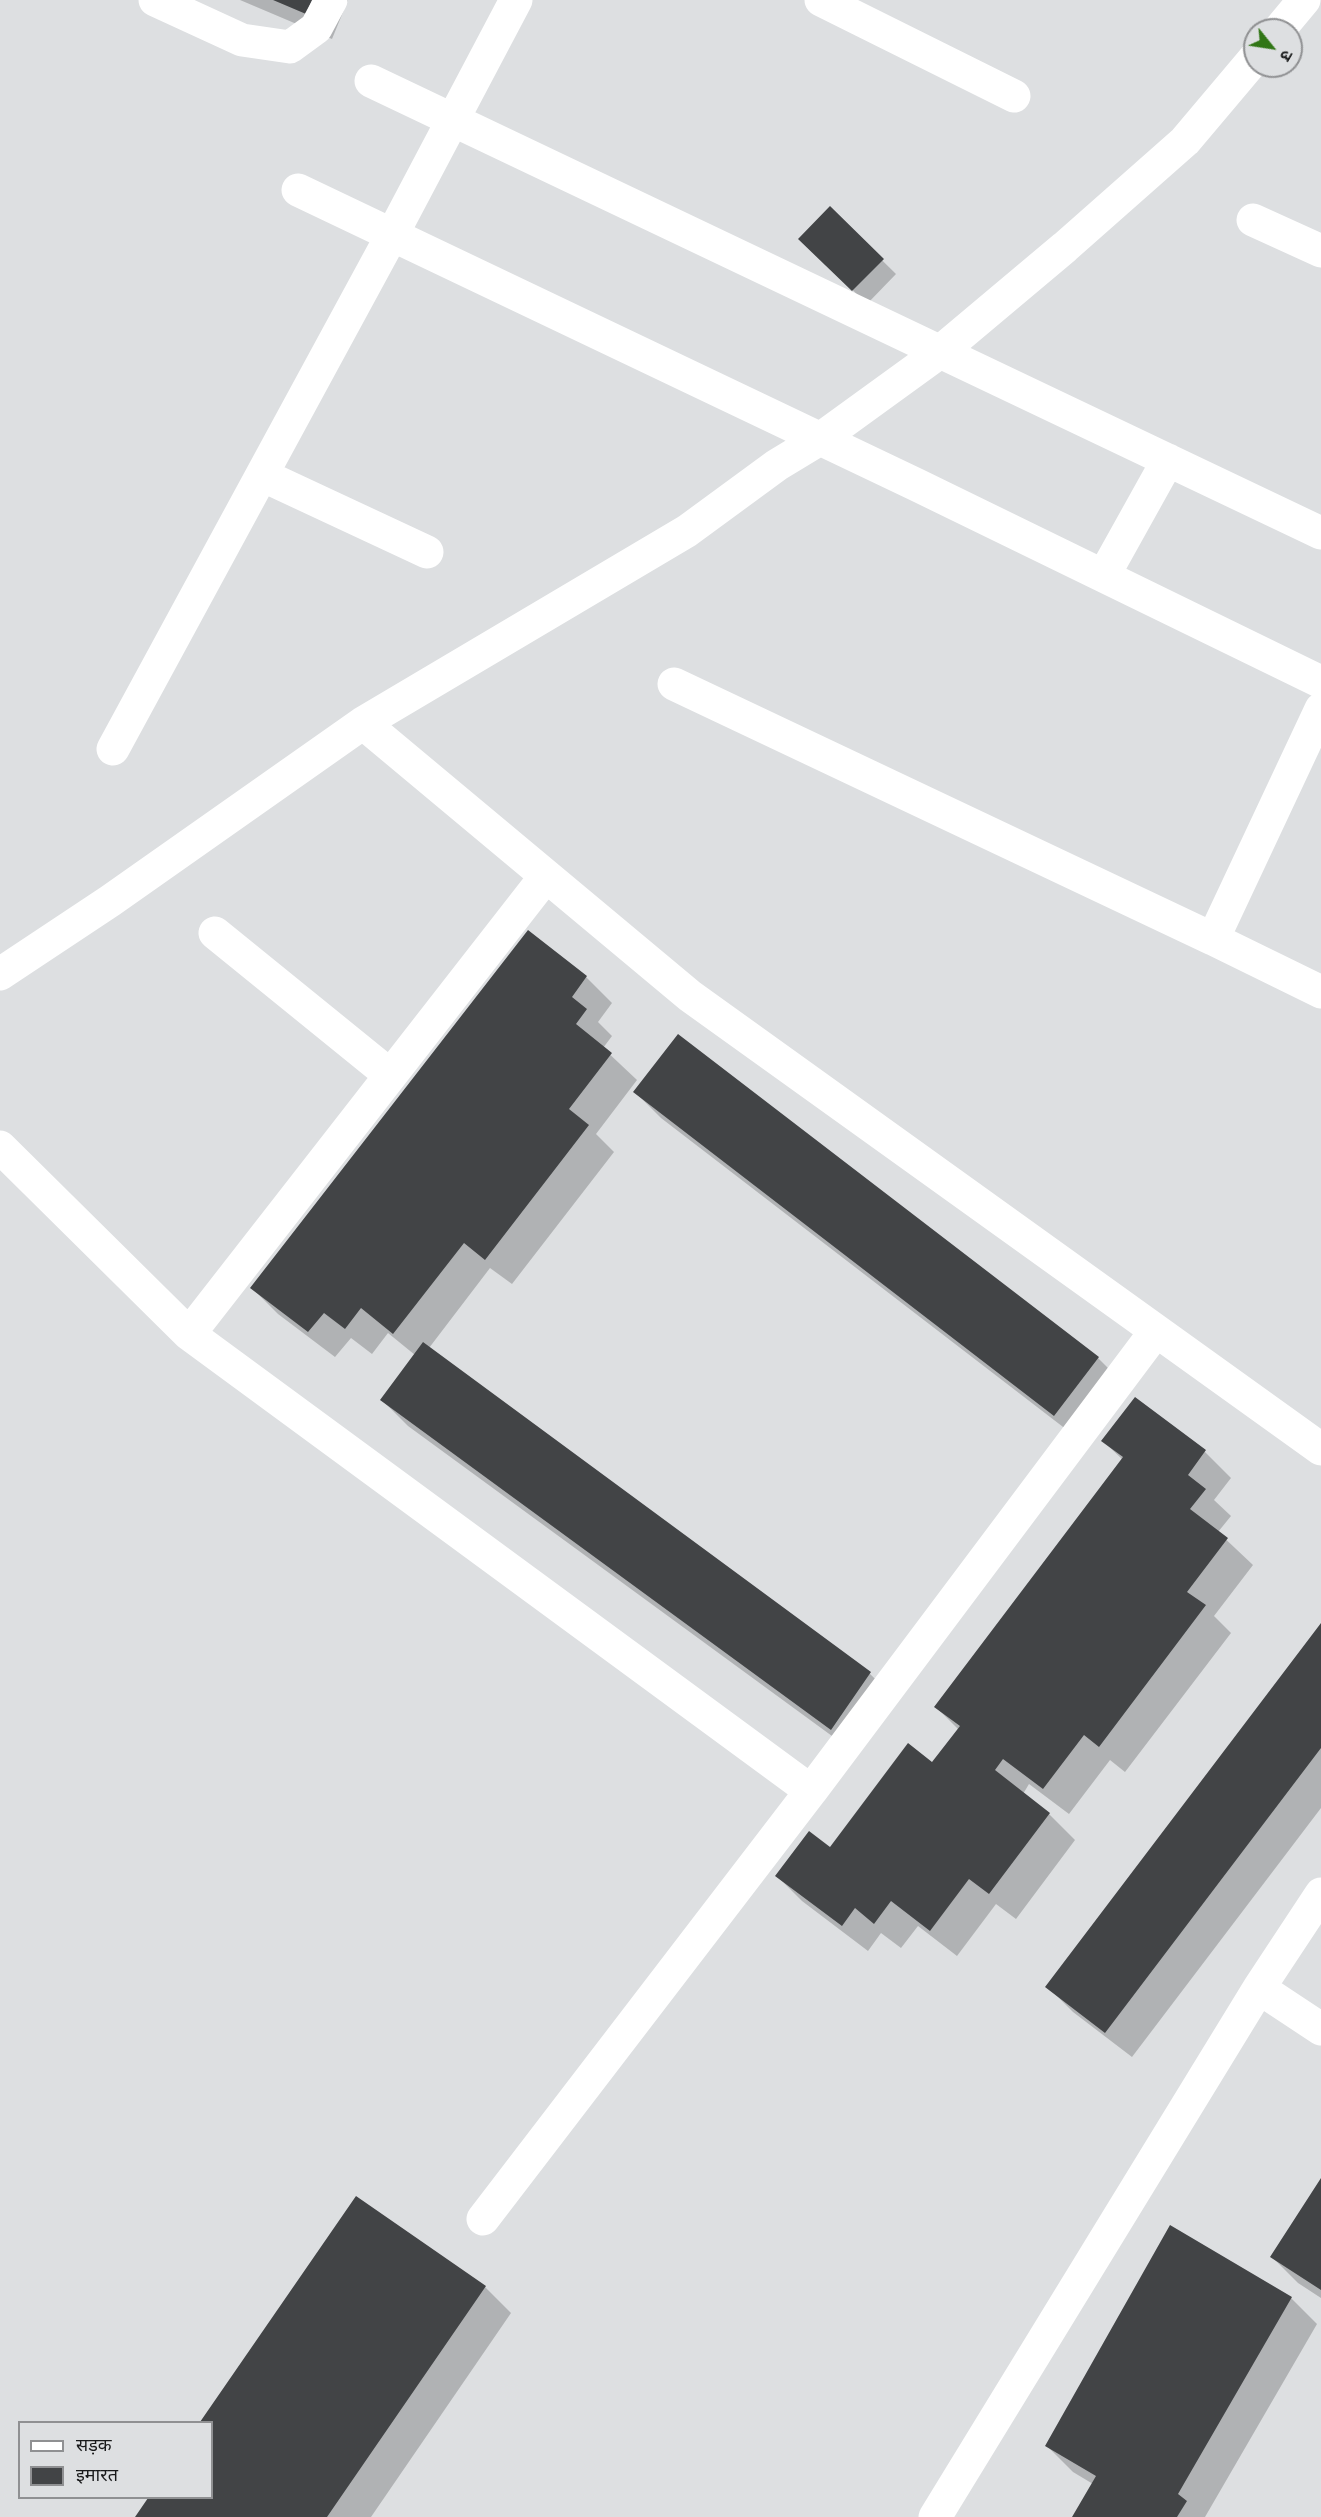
<!DOCTYPE html>
<meta charset="utf-8">
<style>
body{margin:0}
#map{position:relative;width:1321px;height:2517px;overflow:hidden;background:#dddfe1;font-family:Ubuntu,"Noto Sans Devanagari",sans-serif}
canvas{display:block}
.legend{position:absolute;left:18px;top:2421px;width:195px;height:78px;box-sizing:border-box;background:#dddfe1;border:2px solid #8f9092;margin:0;padding:8px 10px;list-style:none;font-size:18px;color:#191a1b}
.legend li{display:flex;align-items:center;gap:12px;height:30px}
.legend b{width:30px;border:2px solid #8f9092}
.north{position:absolute;left:1243px;top:18px;width:60px;height:60px;box-sizing:border-box;background:#dddfe1;border:2px solid #8f9092;border-radius:50%;rotate:120deg;font-size:16px;font-weight:700;line-height:24px;text-align:center;color:#191a1b}
.north::after{content:'';display:block;margin:auto;width:21px;height:27px;background:#317616;clip-path:polygon(50% 0,100% 100%,50% 72%,0 100%)}
</style>
<div id="map">
<canvas width="1321" height="2517"></canvas>
<ul class="legend">
<li><b style="height:8px;background:#fff"></b>सड़क</li>
<li><b style="height:16px;background:#424446"></b>इमारत</li>
</ul>
<div class="north">उ</div>
</div>
<script>
const ctx = document.querySelector('canvas').getContext('2d');
ctx.lineJoin = 'round';
function fill(path, color) { ctx.fillStyle = color; ctx.fill(path, 'evenodd'); }
const poly = rows => new Path2D(rows.map(r => 'M' + r).join(''));
function stroke(path, color, width, dash) { ctx.strokeStyle = color; ctx.lineWidth = width; ctx.lineCap = dash ? 'butt' : 'round'; ctx.setLineDash(dash || []); ctx.stroke(path); }
fill(poly([
 [240,0,348,0,332,39],
 [830,209,896,274,867,304,800,239],
 [528,932,586,977,612,1003,598,1022,612,1036,603,1048,637,1080,596,1134,614,1152,512,1284,490,1268,429,1348,870,1674,896,1699,858,1755,408,1426,382,1400,415,1355,388,1333,372,1354,351,1338,335,1357,278,1314,252,1288],
 [635,1092,1098,1358,1124,1384,1080,1440,661,1118],
 [1136,1399,1205,1452,1231,1478,1214,1500,1231,1516,1218,1532,1253,1565,1214,1616,1231,1633,1125,1772,1110,1760,1069,1814,1029,1784,1023,1794,1049,1814,1075,1840,1016,1919,996,1904,957,1956,918,1926,901,1948,881,1933,868,1951,802,1901,777,1876,831,1849,933,1764,959,1730,936,1707,1123,1460,1103,1441],
 [1321,1626,1321,1808,1132,2057,1073,2012,1047,1986],
 [1321,2181,1321,2298,1298,2283,1272,2257],
 [356,2198,485,2287,511,2313,371,2517,137,2517,150,2498,212,2498,212,2422,202,2422],
 [1291,2298,1317,2324,1205,2517,1074,2517,1093,2484,1073,2472,1047,2446]
]), '#0003');
fill(poly([
 [273,0,312,0,306,14],
 [830,206,884,259,852,291,798,239],
 [528,930,587,976,572,997,587,1009,576,1024,612,1053,569,1109,589,1125,485,1260,464,1243,393,1334,361,1308,345,1329,324,1313,308,1332,250,1288],
 [678,1034,1099,1357,1054,1416,633,1092],
 [423,1342,871,1672,831,1730,380,1400],
 [1135,1397,1206,1450,1188,1475,1206,1489,1190,1509,1228,1538,1187,1592,1206,1605,1099,1747,1084,1735,1043,1789,1003,1759,995,1770,1050,1813,989,1894,969,1879,930,1931,891,1901,874,1924,855,1908,842,1926,775,1876,809,1831,830,1847,908,1743,932,1762,960,1726,934,1707,1123,1457,1101,1441],
 [1321,1623,1321,1748,1105,2033,1045,1987],
 [1321,2178,1321,2290,1270,2257],
 [356,2196,486,2286,327,2517,135,2517,148,2498,212,2498,212,2422,200,2422],
 [1170,2225,1292,2297,1178,2494,1187,2501,1177,2517,1072,2517,1096,2476,1045,2446]
]), '#424446');
stroke(poly([
 [155,0,242,40,290,47,316,28,331,0],
 [821,0,1014,96],
 [1279,30,1304,0],
 [371,81,1321,533],
 [298,190,917,485,1321,682],
 [1253,220,1321,251],
 [262,475,427,552],
 [1104,575,1168,460],
 [674,684,1213,939,1321,709],
 [363,723,690,996,1321,1449],
 [113,749,392,235,516,0],
 [215,933,390,1075],
 [1213,939,1321,992],
 [0,974,110,901,363,723,687,531,777,465,820,439,940,352,1065,247,1185,141,1255,58],
 [0,1147,189,1334,811,1791,483,2219],
 [189,1334,546,876],
 [811,1791,1156,1331],
 [1259,1988,1321,2029],
 [935,2517,1259,1988,1321,1894]
]), '#fff', 33);
</script>
